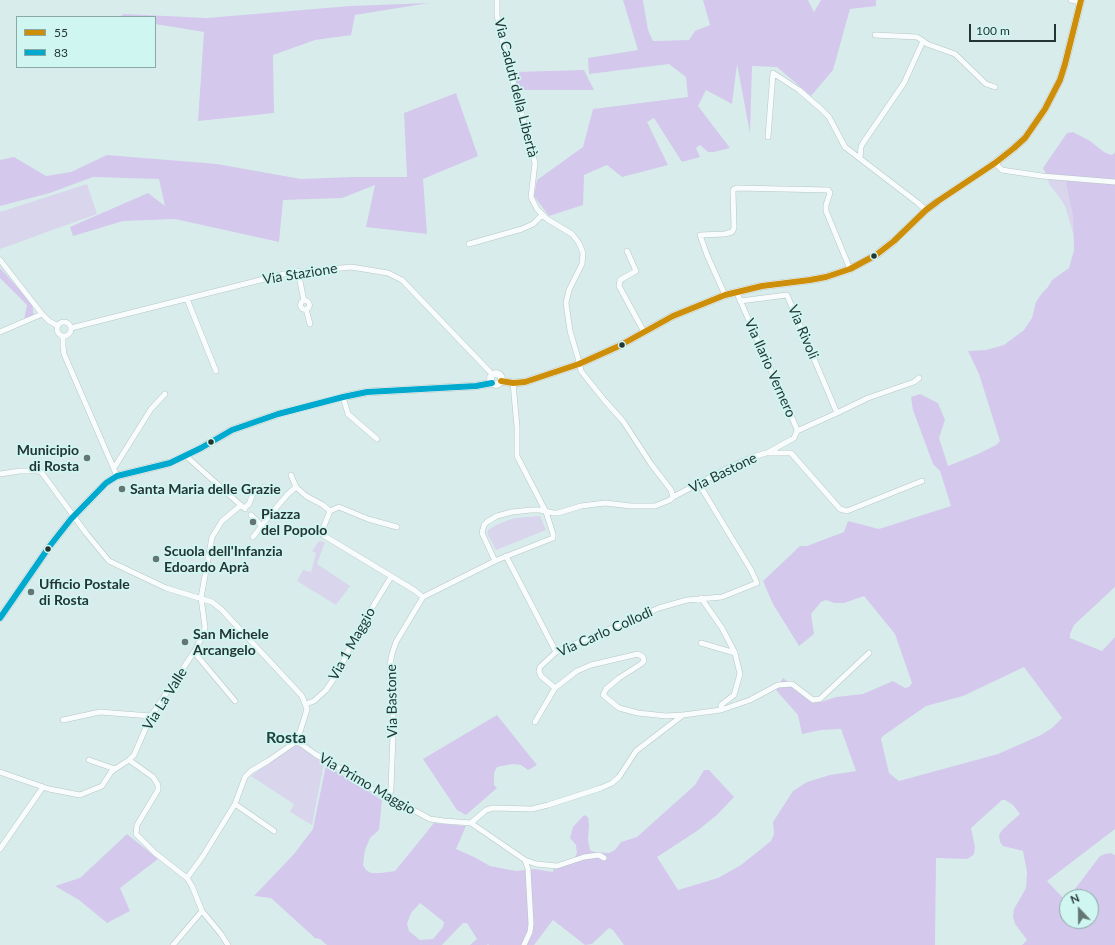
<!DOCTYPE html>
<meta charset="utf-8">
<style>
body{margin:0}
#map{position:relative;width:1115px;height:945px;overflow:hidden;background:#d8edeb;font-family:Lato,sans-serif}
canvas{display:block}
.legend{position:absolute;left:16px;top:16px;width:140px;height:52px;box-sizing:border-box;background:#cff6f1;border:1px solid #8ba9a5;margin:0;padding:5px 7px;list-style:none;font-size:12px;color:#253533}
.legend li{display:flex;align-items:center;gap:8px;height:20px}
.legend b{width:20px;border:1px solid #8ba9a5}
.north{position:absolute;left:1059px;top:889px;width:40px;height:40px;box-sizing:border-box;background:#cff6f1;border:1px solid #8ba9a5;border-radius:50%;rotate:338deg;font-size:11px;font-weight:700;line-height:16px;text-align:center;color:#253533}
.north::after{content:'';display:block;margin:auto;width:14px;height:18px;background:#647573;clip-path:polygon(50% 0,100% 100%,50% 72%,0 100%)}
.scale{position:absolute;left:969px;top:24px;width:87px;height:18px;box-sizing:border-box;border:2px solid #253533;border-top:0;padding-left:5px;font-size:12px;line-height:14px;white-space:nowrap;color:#253533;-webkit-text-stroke:3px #cff6f1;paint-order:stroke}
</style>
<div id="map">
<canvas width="1115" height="945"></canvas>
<ul class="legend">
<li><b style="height:5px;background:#cd8f0a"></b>55</li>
<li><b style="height:5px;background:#00a9ce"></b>83</li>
</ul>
<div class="north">N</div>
<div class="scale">100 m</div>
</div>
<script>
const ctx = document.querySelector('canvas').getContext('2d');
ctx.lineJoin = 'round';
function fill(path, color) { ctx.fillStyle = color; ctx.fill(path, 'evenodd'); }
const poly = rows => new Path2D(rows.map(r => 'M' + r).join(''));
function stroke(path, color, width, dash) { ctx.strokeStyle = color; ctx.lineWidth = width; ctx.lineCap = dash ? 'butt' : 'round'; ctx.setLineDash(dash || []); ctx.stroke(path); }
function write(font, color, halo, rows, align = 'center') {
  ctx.font = font + ' Lato,sans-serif'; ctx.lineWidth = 3.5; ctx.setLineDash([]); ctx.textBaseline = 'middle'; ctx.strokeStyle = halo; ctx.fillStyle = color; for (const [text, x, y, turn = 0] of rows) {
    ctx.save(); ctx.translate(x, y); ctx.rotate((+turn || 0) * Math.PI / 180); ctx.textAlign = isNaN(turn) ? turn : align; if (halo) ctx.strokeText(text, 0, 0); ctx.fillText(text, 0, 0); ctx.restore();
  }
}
fill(poly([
 [1048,179,1065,179,1073,217,1074,236,1065,206,1060,198,1049,184],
 [87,184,97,214,0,249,0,212],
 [540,516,546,530,496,550,487,533,488,530,496,525,514,518],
 [319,541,325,542,317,564,350,586,336,605,297,581,303,570,311,572,316,553,312,551],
 [294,743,324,763,312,825,290,812,294,804,251,776]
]), '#d9d5ec');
fill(poly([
 [623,0,643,0,648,30,653,41,689,40,695,31,710,25,703,0,808,0,814,12,821,0,876,0,876,6,850,9,833,70,811,96,777,67,752,66,750,133,737,64,732,104,706,90,698,106,730,148,714,152,708,152,700,145,696,148,700,157,682,162,654,118,647,122,668,165,622,177,607,165,584,175,583,205,549,216,534,196,537,180,583,147,593,109,688,97,686,77,669,64,589,74,588,58,638,50],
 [429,3,355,15,351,35,315,40,273,55,274,113,198,121,204,32,155,24,155,17,119,17,124,14,207,18,350,6],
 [584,70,594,90,517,90,514,72],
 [456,93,478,156,423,179,427,234,366,227,375,185,342,198,283,200,279,242,175,219,123,221,73,236,70,227,148,193,165,206,159,179,93,177,50,193,0,206,0,160,14,157,46,176,71,172,107,155,217,164,301,179,351,177,407,177,404,113],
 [1073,132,1090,141,1104,152,1111,155,1114,154,1115,152,1115,180,1046,174,1043,168,1067,133],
 [1065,179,1115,184,1115,587,1074,625,1070,634,1070,638,1102,651,1115,637,1115,829,1047,881,1064,899,1067,898,1067,921,1091,921,1091,897,1069,897,1100,856,1105,854,1111,853,1115,855,1115,945,1022,945,1027,940,1015,924,1013,917,1014,909,1026,888,1027,872,1023,851,1003,846,1000,842,999,835,1002,830,1020,814,1013,805,1005,800,1002,800,971,828,975,847,974,854,972,856,967,859,936,858,935,945,624,945,613,930,609,928,592,944,585,945,553,920,534,945,489,945,488,944,487,945,470,945,477,939,467,923,463,923,442,945,327,945,320,939,315,938,271,898,254,896,294,854,313,829,326,765,382,800,379,830,370,838,365,850,363,865,366,870,371,873,381,873,395,871,434,823,466,826,456,849,474,857,490,866,516,871,534,869,553,872,554,868,571,864,577,853,576,845,570,838,573,827,584,815,588,817,589,825,588,840,590,850,594,852,609,853,615,850,621,842,637,837,695,785,704,770,709,770,734,797,717,815,697,831,657,857,678,890,718,878,741,865,771,841,774,834,773,822,793,791,807,782,830,775,856,771,841,729,821,730,802,734,798,715,776,690,783,678,812,702,821,702,836,697,863,694,893,681,905,688,909,687,912,683,895,634,864,596,844,603,834,603,826,600,821,602,811,614,814,634,799,646,773,604,763,581,800,546,807,546,844,532,848,521,879,529,951,506,940,471,933,464,913,410,911,397,920,394,938,403,945,420,939,438,948,466,978,454,996,445,1000,441,979,374,968,351,986,350,1004,345,1024,330,1032,318,1036,302,1042,293,1048,287,1052,280,1069,268,1074,250,1073,217],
 [1024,667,1062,718,1052,728,1041,735,998,754,899,781,889,773,881,739,883,736,926,706,963,696],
 [420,903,444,922,443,927,433,939,420,940,409,931,407,924,411,913],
 [0,268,32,304,34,316,24,320,27,305,0,278],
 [497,715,537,765,528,770,521,765,512,764,497,767,494,773,494,785,497,788,466,815,457,810,423,759],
 [127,834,158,859,120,888,130,911,107,923,79,900,55,886,80,878]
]), '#d4c8ed');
const street = poly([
 [497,0,497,15,502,40,535,163,531,197,537,209,547,219,572,234,579,243,583,253,582,264,569,290,566,303,570,331,578,358,581,371,605,401,623,421,651,464,671,490,673,497],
 [1071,0,1080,2],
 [923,41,927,44,955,54,986,84,995,87],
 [768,137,773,73,799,90,821,109,829,117,845,147,918,203,926,210],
 [860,158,861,147,863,143,904,83,923,41,917,37,875,35],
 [995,163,1002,170,1008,171,1042,176,1115,182],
 [469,244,522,229,533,224,542,215],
 [627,251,636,271,620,280,619,286,644,332],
 [0,260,42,314,49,321,58,326],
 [298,271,304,301],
 [736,291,796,427,797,431,794,438,767,453],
 [725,295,707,255,700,235,725,234,732,232,734,228,733,191,734,189,738,188,828,190,830,193,826,205,826,211,850,269],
 [187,299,216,371],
 '300.5 305a4.5 4.5 0 1 1 9 0a4.5 4.5 0 1 1-9 0Z',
 [740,301,787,295,837,413,797,431],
 [306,309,310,324],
 '57 329a7 7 0 1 1 14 0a7 7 0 1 1-14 0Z',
 [71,328,284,274,351,267,388,273,402,280,493,375],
 [0,332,42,314],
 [63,336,63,346,64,354,117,476],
 [343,397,348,414,377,439],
 [837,413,868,398,914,382,919,378],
 [186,456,245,509],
 [114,468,151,409,165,394],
 [0,474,20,471,39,471,42,473,86,533,109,561,166,588,212,602,221,609,302,696,307,709,305,716,297,741],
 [291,475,296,487,306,496,323,505,330,511,322,531,323,535,414,590,423,597],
 [244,508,249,504,253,494,264,487],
 [330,511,339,507,368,519,397,527],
 [251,515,261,525],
 [253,537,275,509,288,494,296,487],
 [506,556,556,652],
 [495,561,482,533,484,525,487,522,497,516,512,512,531,510,540,510,553,513,558,513,581,506,605,503,631,506,655,506,670,500,673,497,732,466,753,457,766,453,791,453,840,509,847,511,922,481],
 [701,598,722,628,735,653,740,674,734,695,721,705,721,710],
 [701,643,735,653],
 [194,652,235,701],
 [555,688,541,676,539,671,540,667,556,652,659,608,687,600,722,597,757,583,751,570,699,484],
 [306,704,314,701,326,690,339,671,349,649,364,621,391,577],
 [63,720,100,712,151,716],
 [535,722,555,688,577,671,591,665,638,654,643,657,644,661,641,664,619,678,606,689,603,695,619,708,638,713,666,716,682,715],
 [297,741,315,754,336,766,380,794,395,800,430,819,444,821,471,823,525,860,536,864,557,866,584,857,599,855,604,858],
 [89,760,115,769],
 [129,760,153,777,158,785,158,790,137,825,136,834,155,853,187,878,192,886,202,911,221,934,228,945],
 [0,772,49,789,80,795,102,786,111,772,115,769,129,760,134,755,151,716,194,652,204,633,205,627,201,598,212,537,222,521,241,505],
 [389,798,391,789,393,734,393,701,390,664,392,654,396,642,423,597,497,560,553,538,553,534,546,512,517,456,517,427,513,383],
 [235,804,274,831],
 [471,823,486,810,493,808,532,809,548,805,601,788,612,783,619,777,636,751,683,715,721,710,750,700,778,685,792,684,813,700,820,699,869,653],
 [0,849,43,787],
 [187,878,203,856,235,804,245,777,251,771,268,761,297,741],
 [173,945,202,911],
 [524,945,530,932,531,924,528,869,525,860]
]);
const secondary = poly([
 '490.5 379a5.5 5.5 0 1 1 11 0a5.5 5.5 0 1 1-11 0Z',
 [501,381,513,383,525,382,579,364,619,346,673,316,725,295,762,286,810,280,826,277,850,269,876,255,894,241,926,210,938,201,995,163,1014,148,1025,138,1045,109,1060,80,1065,64,1081,0],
 [0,618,49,547,71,519,106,483,117,476,170,463,201,448,232,430,278,414,343,397,367,392,476,386,492,383]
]);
stroke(street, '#b6c6c4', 6);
stroke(secondary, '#b6c6c4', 8);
stroke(street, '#f9fcfc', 5);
stroke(secondary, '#f9fcfc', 7);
stroke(poly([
 [501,381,513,383,525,382,579,364,619,346,673,316,725,295,762,286,810,280,826,277,850,269,876,255,894,241,926,210,938,201,995,163,1014,148,1025,138,1045,109,1060,80,1065,64,1081,0]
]), '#cd8f0a', 6);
stroke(poly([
 [0,618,49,547,71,519,106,483,117,476,170,463,201,448,232,430,278,414,343,397,367,392,476,386,492,383]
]), '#00a9ce', 6);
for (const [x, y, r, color] of [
 [874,256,3.5,"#253533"],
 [622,345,3.5,"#253533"],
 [211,442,3.5,"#253533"],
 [87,458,4,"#647573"],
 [122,489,4,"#647573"],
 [253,522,4,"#647573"],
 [48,549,3.5,"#253533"],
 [156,559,4,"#647573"],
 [31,592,4,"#647573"],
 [185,642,4,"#647573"]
]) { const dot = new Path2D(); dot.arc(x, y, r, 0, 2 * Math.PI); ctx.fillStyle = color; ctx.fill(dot); stroke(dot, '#cff6f1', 1.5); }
write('14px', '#253533', '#cff6f1', [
 ["Via Caduti della Libertà",516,88,76],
 ["Via Stazione",300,274,-9],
 ["Via Rivoli",803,332,67],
 ["Via Ilario Vernero",770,368,66],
 ["Via Bastone",723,473,-26],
 ["Via Carlo Collodi",605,632,-24],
 ["Via 1 Maggio",352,644,-61],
 ["Via La Valle",165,699,-58],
 ["Via Bastone",392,701,-91],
 ["Via Primo Maggio",367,784,30]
]);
write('bold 14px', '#253533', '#cff6f1', [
 ["Municipio",79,450,"right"],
 ["di Rosta",79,466,"right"],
 ["Santa Maria delle Grazie",130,489],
 ["Piazza",261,514],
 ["del Popolo",261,530],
 ["Scuola dell'Infanzia",164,551],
 ["Edoardo Aprà",164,567],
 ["Ufficio Postale",39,584],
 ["di Rosta",39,600],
 ["San Michele",193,634],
 ["Arcangelo",193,650]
], 'left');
write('bold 16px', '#1f423e', '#cff6f1', [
 ["Rosta",286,738]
]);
</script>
